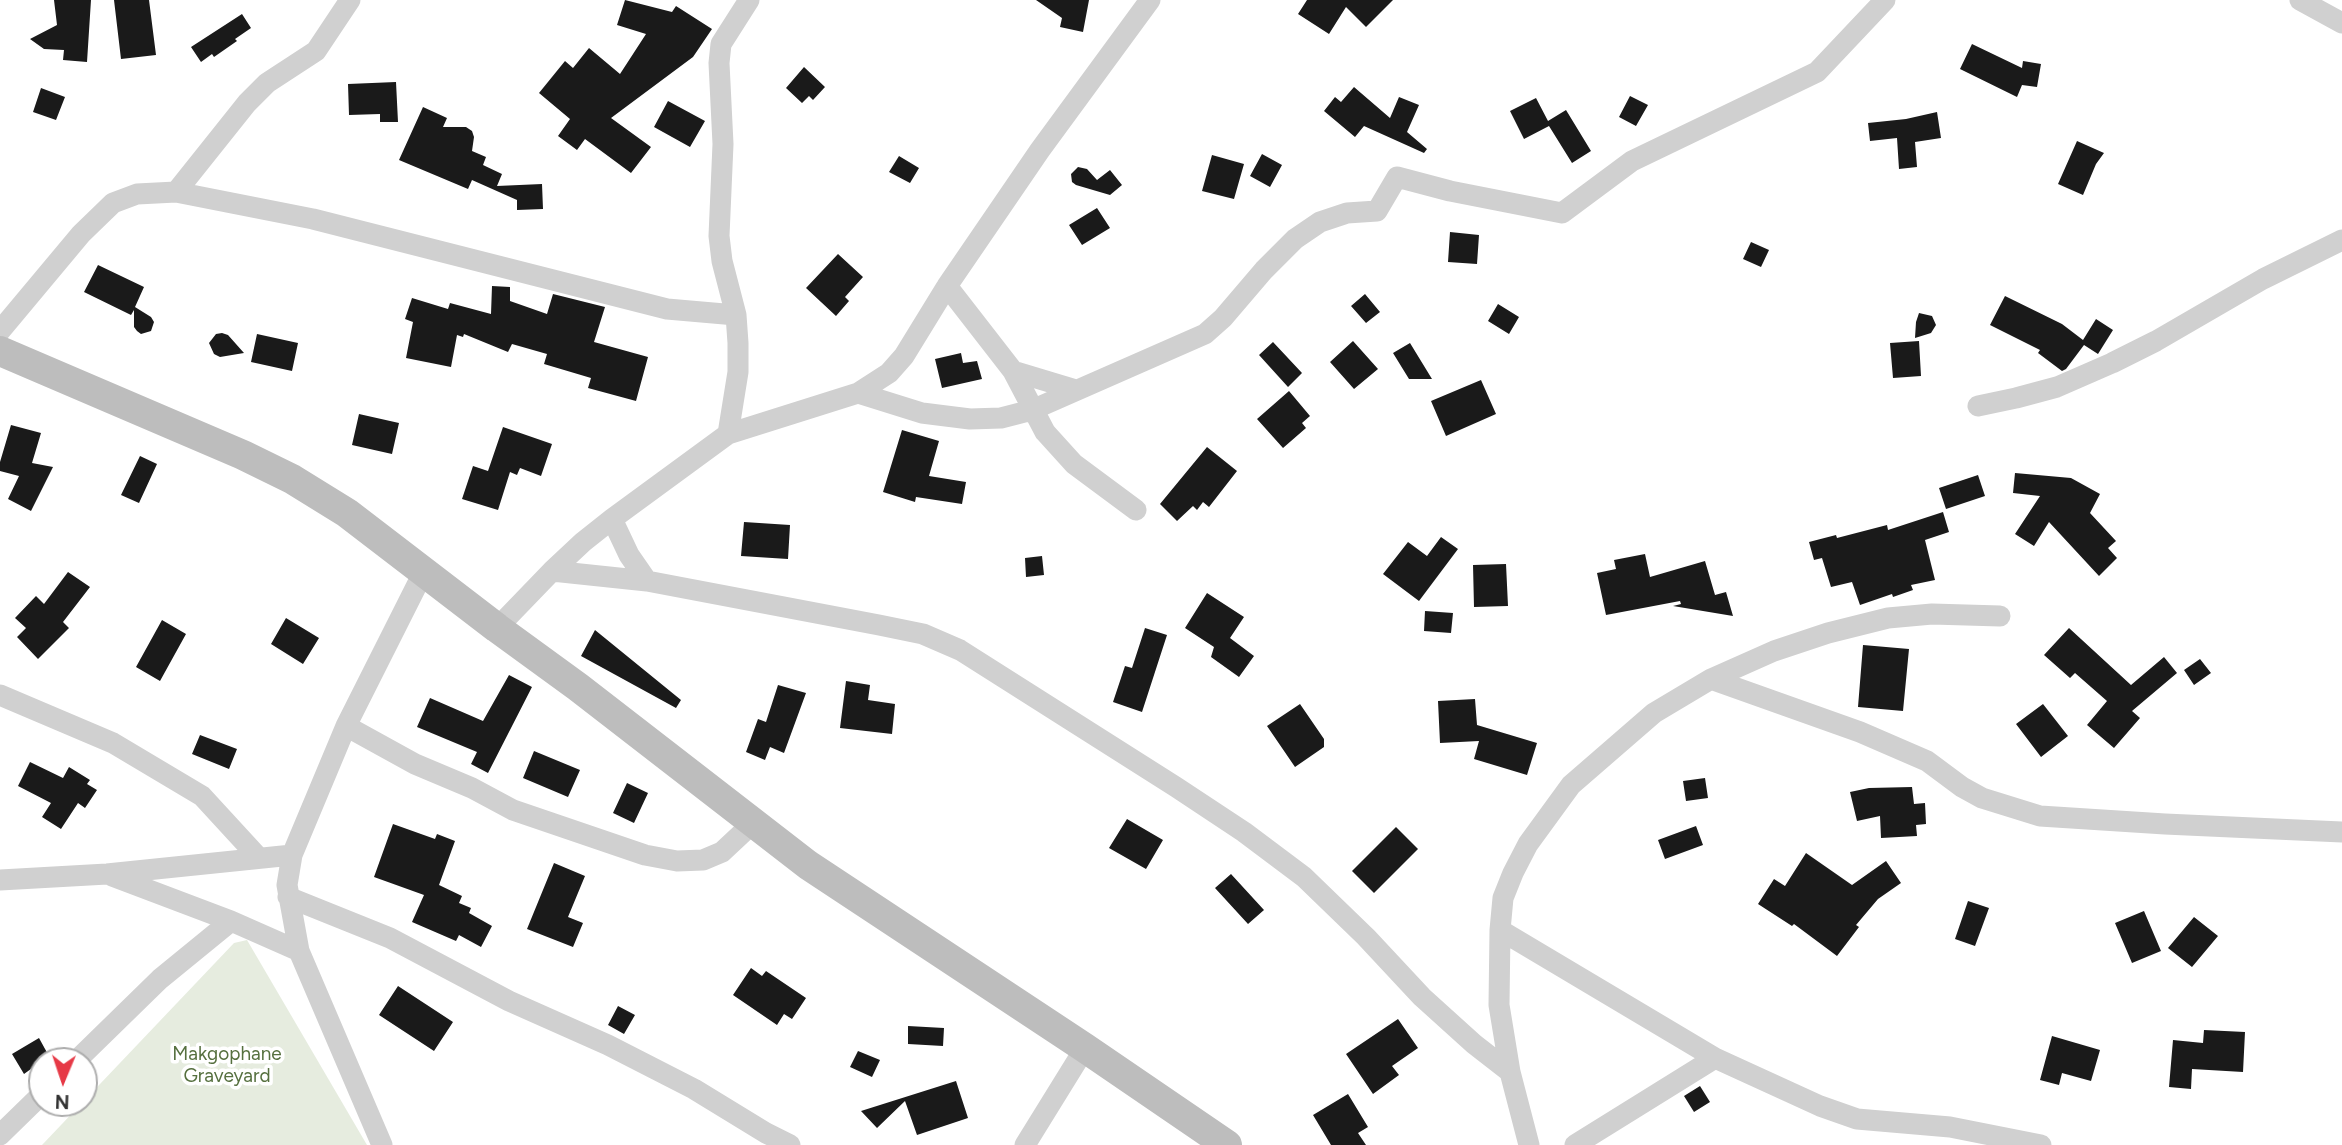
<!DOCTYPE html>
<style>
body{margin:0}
#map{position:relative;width:2342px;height:1145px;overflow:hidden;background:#fff;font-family:Figtree,sans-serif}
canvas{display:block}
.north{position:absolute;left:28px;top:1047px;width:70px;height:70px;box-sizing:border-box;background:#fff;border:2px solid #adadad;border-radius:50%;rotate:182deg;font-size:19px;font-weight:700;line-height:28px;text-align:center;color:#333}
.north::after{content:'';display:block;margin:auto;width:24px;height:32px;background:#e63946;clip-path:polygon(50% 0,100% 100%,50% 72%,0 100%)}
</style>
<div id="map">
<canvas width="2342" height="1145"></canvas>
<div class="north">N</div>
</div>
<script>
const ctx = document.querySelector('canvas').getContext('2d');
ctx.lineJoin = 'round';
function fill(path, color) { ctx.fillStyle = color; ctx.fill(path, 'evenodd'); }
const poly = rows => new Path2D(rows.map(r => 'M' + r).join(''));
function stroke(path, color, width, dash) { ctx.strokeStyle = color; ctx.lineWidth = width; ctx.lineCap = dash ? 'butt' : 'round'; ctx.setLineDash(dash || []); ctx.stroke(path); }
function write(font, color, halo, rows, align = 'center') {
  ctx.font = font + ' Figtree,sans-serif'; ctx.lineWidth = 7; ctx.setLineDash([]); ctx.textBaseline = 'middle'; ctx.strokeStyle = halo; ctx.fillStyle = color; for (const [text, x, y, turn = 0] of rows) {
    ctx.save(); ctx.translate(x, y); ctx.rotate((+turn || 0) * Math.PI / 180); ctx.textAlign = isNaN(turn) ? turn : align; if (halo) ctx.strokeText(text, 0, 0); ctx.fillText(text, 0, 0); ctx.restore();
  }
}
fill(poly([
 [247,940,367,1145,42,1145,234,943]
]), '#e6ecdf');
fill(poly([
 [54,0,91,0,87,62,63,60,64,50,44,49,30,39,57,25],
 [114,0,149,0,156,55,121,59],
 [625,0,672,12,676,6,712,29,693,57,611,118,651,147,631,173,585,139,577,150,558,136,570,119,539,93,565,61,573,68,589,48,620,74,646,34,617,25],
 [1036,0,1089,0,1083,32,1060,27,1062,18],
 [1307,0,1393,0,1366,27,1346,7,1329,34,1298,14],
 [242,14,251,28,235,39,237,41,214,57,212,54,201,62,191,47],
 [1972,44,2022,68,2023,61,2041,64,2037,87,2022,85,2017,97,1960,69],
 [804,67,825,87,813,100,809,96,802,103,786,88],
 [396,82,398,122,380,122,380,114,349,115,348,84],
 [1354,87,1390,118,1399,97,1419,105,1407,132,1427,149,1424,153,1364,126,1355,137,1324,111,1335,97,1341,102],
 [41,88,65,97,56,120,33,112],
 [1630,96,1648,105,1636,126,1619,117],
 [1536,98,1548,121,1566,110,1591,151,1572,163,1549,126,1524,139,1510,111],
 [668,101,705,121,690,147,654,127],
 [423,107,447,118,443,127,466,127,472,131,474,137,472,151,486,157,483,165,502,174,497,186,542,184,543,209,517,210,517,200,472,180,468,189,399,160],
 [1937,112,1941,138,1915,142,1917,167,1899,169,1897,138,1870,141,1868,123,1906,119],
 [2077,141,2104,153,2096,164,2083,195,2058,184],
 [1262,154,1282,165,1270,187,1250,176],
 [1212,155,1244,164,1234,199,1202,191],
 [899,156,919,168,910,183,889,172],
 [1078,167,1087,169,1097,180,1110,170,1122,185,1110,195,1076,185,1072,182,1071,174],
 [1097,208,1110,228,1082,245,1069,225],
 [1450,232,1479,235,1477,264,1448,262],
 [1751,242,1769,250,1761,267,1743,259],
 [838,254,863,277,845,297,849,301,836,316,806,288],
 [98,265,144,287,135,307,151,317,154,322,151,331,141,334,137,331,134,327,134,310,131,315,84,292],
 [492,286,510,287,510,301,547,314,553,294,605,307,594,342,648,357,636,401,588,388,591,378,544,364,547,354,512,344,508,352,464,334,463,337,457,335,451,367,406,358,413,322,405,319,412,298,448,309,450,303,491,314],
 [1365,294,1380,312,1366,323,1351,306],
 [2005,296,2062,324,2083,340,2096,319,2113,330,2098,354,2084,345,2066,369,2062,371,2038,353,2040,350,1990,325],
 [1498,304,1519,317,1509,334,1488,321],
 [1919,313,1932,316,1936,325,1931,333,1915,338,1916,322],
 [222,333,228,335,244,353,220,357,214,354,209,343,216,334],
 [257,334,298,343,292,371,251,362],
 [1353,341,1378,369,1354,389,1330,362],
 [1919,341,1921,376,1893,378,1890,343],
 [1273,342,1302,373,1288,387,1259,355],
 [1410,343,1432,379,1409,379,1393,353],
 [961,353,963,363,977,361,982,379,942,388,935,359],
 [1481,380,1496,414,1446,436,1431,401],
 [1289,391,1310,416,1302,423,1306,428,1283,448,1257,419],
 [359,414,399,423,392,454,352,445],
 [11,425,41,433,32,463,53,467,31,511,8,499,19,476,0,471,0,462],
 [503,427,552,444,541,476,520,468,517,475,510,472,498,510,462,499,473,466,488,471],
 [902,430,939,441,929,476,966,482,962,504,916,497,915,502,883,492],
 [1207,447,1237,471,1209,507,1203,502,1197,510,1193,506,1177,521,1160,504],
 [140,456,157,464,139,503,121,495],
 [2015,473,2071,478,2100,494,2090,513,2116,541,2108,548,2117,558,2099,576,2049,522,2034,546,2015,534,2040,496,2013,493],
 [1978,475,1985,496,1946,509,1939,488],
 [1943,512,1949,532,1925,540,1935,580,1911,585,1913,590,1893,597,1892,594,1860,605,1852,582,1831,587,1822,558,1814,560,1809,542,1836,535,1837,538,1887,525,1888,530],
 [744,522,790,525,788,559,741,556],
 [1441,537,1458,549,1419,601,1383,574,1408,542,1427,556],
 [1645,554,1650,577,1705,561,1715,595,1726,592,1733,616,1673,606,1681,604,1680,601,1606,615,1597,573,1616,569,1614,560],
 [1042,556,1044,575,1026,577,1025,558],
 [1506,564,1508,606,1474,607,1473,565],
 [68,572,90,587,63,622,69,628,38,659,17,637,26,628,15,618,36,596,44,604],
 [1207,593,1244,617,1230,638,1254,656,1239,677,1211,657,1214,647,1185,628],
 [1425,611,1453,613,1451,633,1424,631],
 [286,618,319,638,303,664,271,644],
 [162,620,186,634,160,681,136,667],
 [1145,628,1167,635,1142,712,1113,702,1125,666,1132,668],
 [2069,628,2131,685,2164,657,2177,673,2132,711,2140,718,2114,748,2087,725,2107,701,2075,673,2070,678,2044,655],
 [595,630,681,700,676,708,581,656],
 [1863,645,1909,649,1903,711,1858,707],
 [2200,659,2211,673,2194,685,2184,670],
 [509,675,532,687,488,773,471,764,477,752,417,727,430,698,483,721],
 [846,681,870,685,868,700,895,704,892,734,840,728],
 [778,685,806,693,784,753,770,747,765,760,746,752,758,719,766,722],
 [1475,699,1477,725,1537,743,1527,775,1474,759,1479,741,1440,743,1438,701],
 [1300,704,1324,739,1324,747,1295,767,1267,726],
 [2043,704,2068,736,2041,757,2016,724],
 [200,735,237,749,229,769,192,754],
 [534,751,580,770,568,797,523,778],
 [30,762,63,778,69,767,90,780,87,784,97,790,85,808,78,803,61,829,42,817,51,803,18,786],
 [1705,778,1708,798,1686,801,1683,781],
 [627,783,648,793,634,823,613,813],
 [1912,787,1914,804,1925,803,1926,824,1916,825,1917,836,1881,838,1880,816,1857,821,1850,792,1869,788],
 [1127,819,1163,840,1146,869,1109,848],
 [393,824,435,839,437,834,455,841,439,885,462,896,459,903,471,908,469,913,492,926,481,947,459,935,456,941,412,922,424,895,374,877],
 [1696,826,1703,845,1665,859,1658,840],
 [1396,827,1418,849,1374,893,1352,871],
 [1806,853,1852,885,1886,861,1901,883,1878,899,1856,925,1859,927,1837,956,1794,924,1792,926,1758,904,1774,879,1785,886],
 [554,863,585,876,568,917,583,923,573,947,527,929],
 [1231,874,1264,910,1248,924,1215,888],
 [1968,901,1989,908,1975,946,1955,939],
 [2144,911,2161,951,2132,963,2115,923],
 [2194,917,2218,936,2192,967,2168,948],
 [751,968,762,976,766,971,806,998,792,1019,784,1014,777,1025,733,995],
 [398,986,453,1022,434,1051,379,1015],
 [618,1006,635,1015,624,1034,608,1025],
 [1398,1019,1418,1048,1392,1066,1399,1075,1373,1094,1346,1054],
 [908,1026,944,1028,943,1046,908,1044],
 [2204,1030,2245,1032,2243,1072,2192,1069,2191,1089,2169,1087,2173,1040,2203,1043],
 [2052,1036,2100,1050,2091,1081,2062,1073,2059,1085,2040,1080],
 [39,1038,50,1058,42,1061,24,1074,12,1054],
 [858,1051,880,1060,872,1077,850,1067],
 [956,1081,968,1118,917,1135,905,1101,877,1128,861,1111],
 [1700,1086,1710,1102,1694,1112,1684,1096],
 [1348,1094,1368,1127,1358,1133,1366,1145,1331,1145,1313,1115]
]), '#1a1a1a');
stroke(poly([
 [2300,0,2342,23],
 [176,192,247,103,267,83,316,51,350,0],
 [947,286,1013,371,1076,390],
 [0,331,81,234,113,203,137,194,176,192,313,219,667,309,736,315],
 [1013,371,1045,432,1074,464,1136,510],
 [858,393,922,413,970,419,1001,418,1032,410,1205,334,1223,318,1264,270,1295,239,1320,222,1347,213,1377,211,1397,177,1450,191,1562,213,1632,161,1817,72,1885,0],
 [1978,406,2016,398,2057,387,2112,363,2156,341,2263,279,2342,240],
 [728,434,738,372,738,343,736,315,722,261,719,236,723,144,719,63,721,44,749,0],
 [612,519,629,555,647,581],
 [552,571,647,581,879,625,923,634,960,650,1176,787,1244,832,1304,877,1366,937,1422,997,1474,1044,1510,1072],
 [497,628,552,571,583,542,612,519,728,434,858,393,889,373,904,356,947,286,1040,150,1150,0],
 [1711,679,1860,732,1927,761,1962,787,1982,798,2040,816,2165,824,2342,832],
 [0,695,113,743,202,796,259,858],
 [346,726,415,764,472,788,513,810,645,855,677,861,703,860,722,852,753,823],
 [112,876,231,921],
 [0,880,107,874,292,855],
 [288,897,390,938,509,1001,608,1045,694,1089,766,1133,790,1145],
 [1500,930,1715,1058,1820,1106,1857,1119,1950,1127,2041,1145],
 [76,1061,160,979,231,921,299,951],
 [0,1135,42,1094],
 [382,1145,299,951,287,885,292,855,346,726,424,571],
 [1025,1145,1085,1048],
 [1529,1145,1510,1072,1499,1005,1500,930,1503,898,1513,873,1528,844,1571,785,1654,713,1711,679,1774,651,1828,633,1888,618,1932,614,2000,616],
 [1575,1145,1715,1058]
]), '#d0d0d0', 21);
stroke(poly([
 [0,351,243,455,292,479,347,513,497,628,578,687,808,865,1085,1048,1227,1145]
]), '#bdbdbd', 30);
write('19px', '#56703f', '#fff', [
 ["Makgophane",227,1054],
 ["Graveyard",227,1076]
]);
</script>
